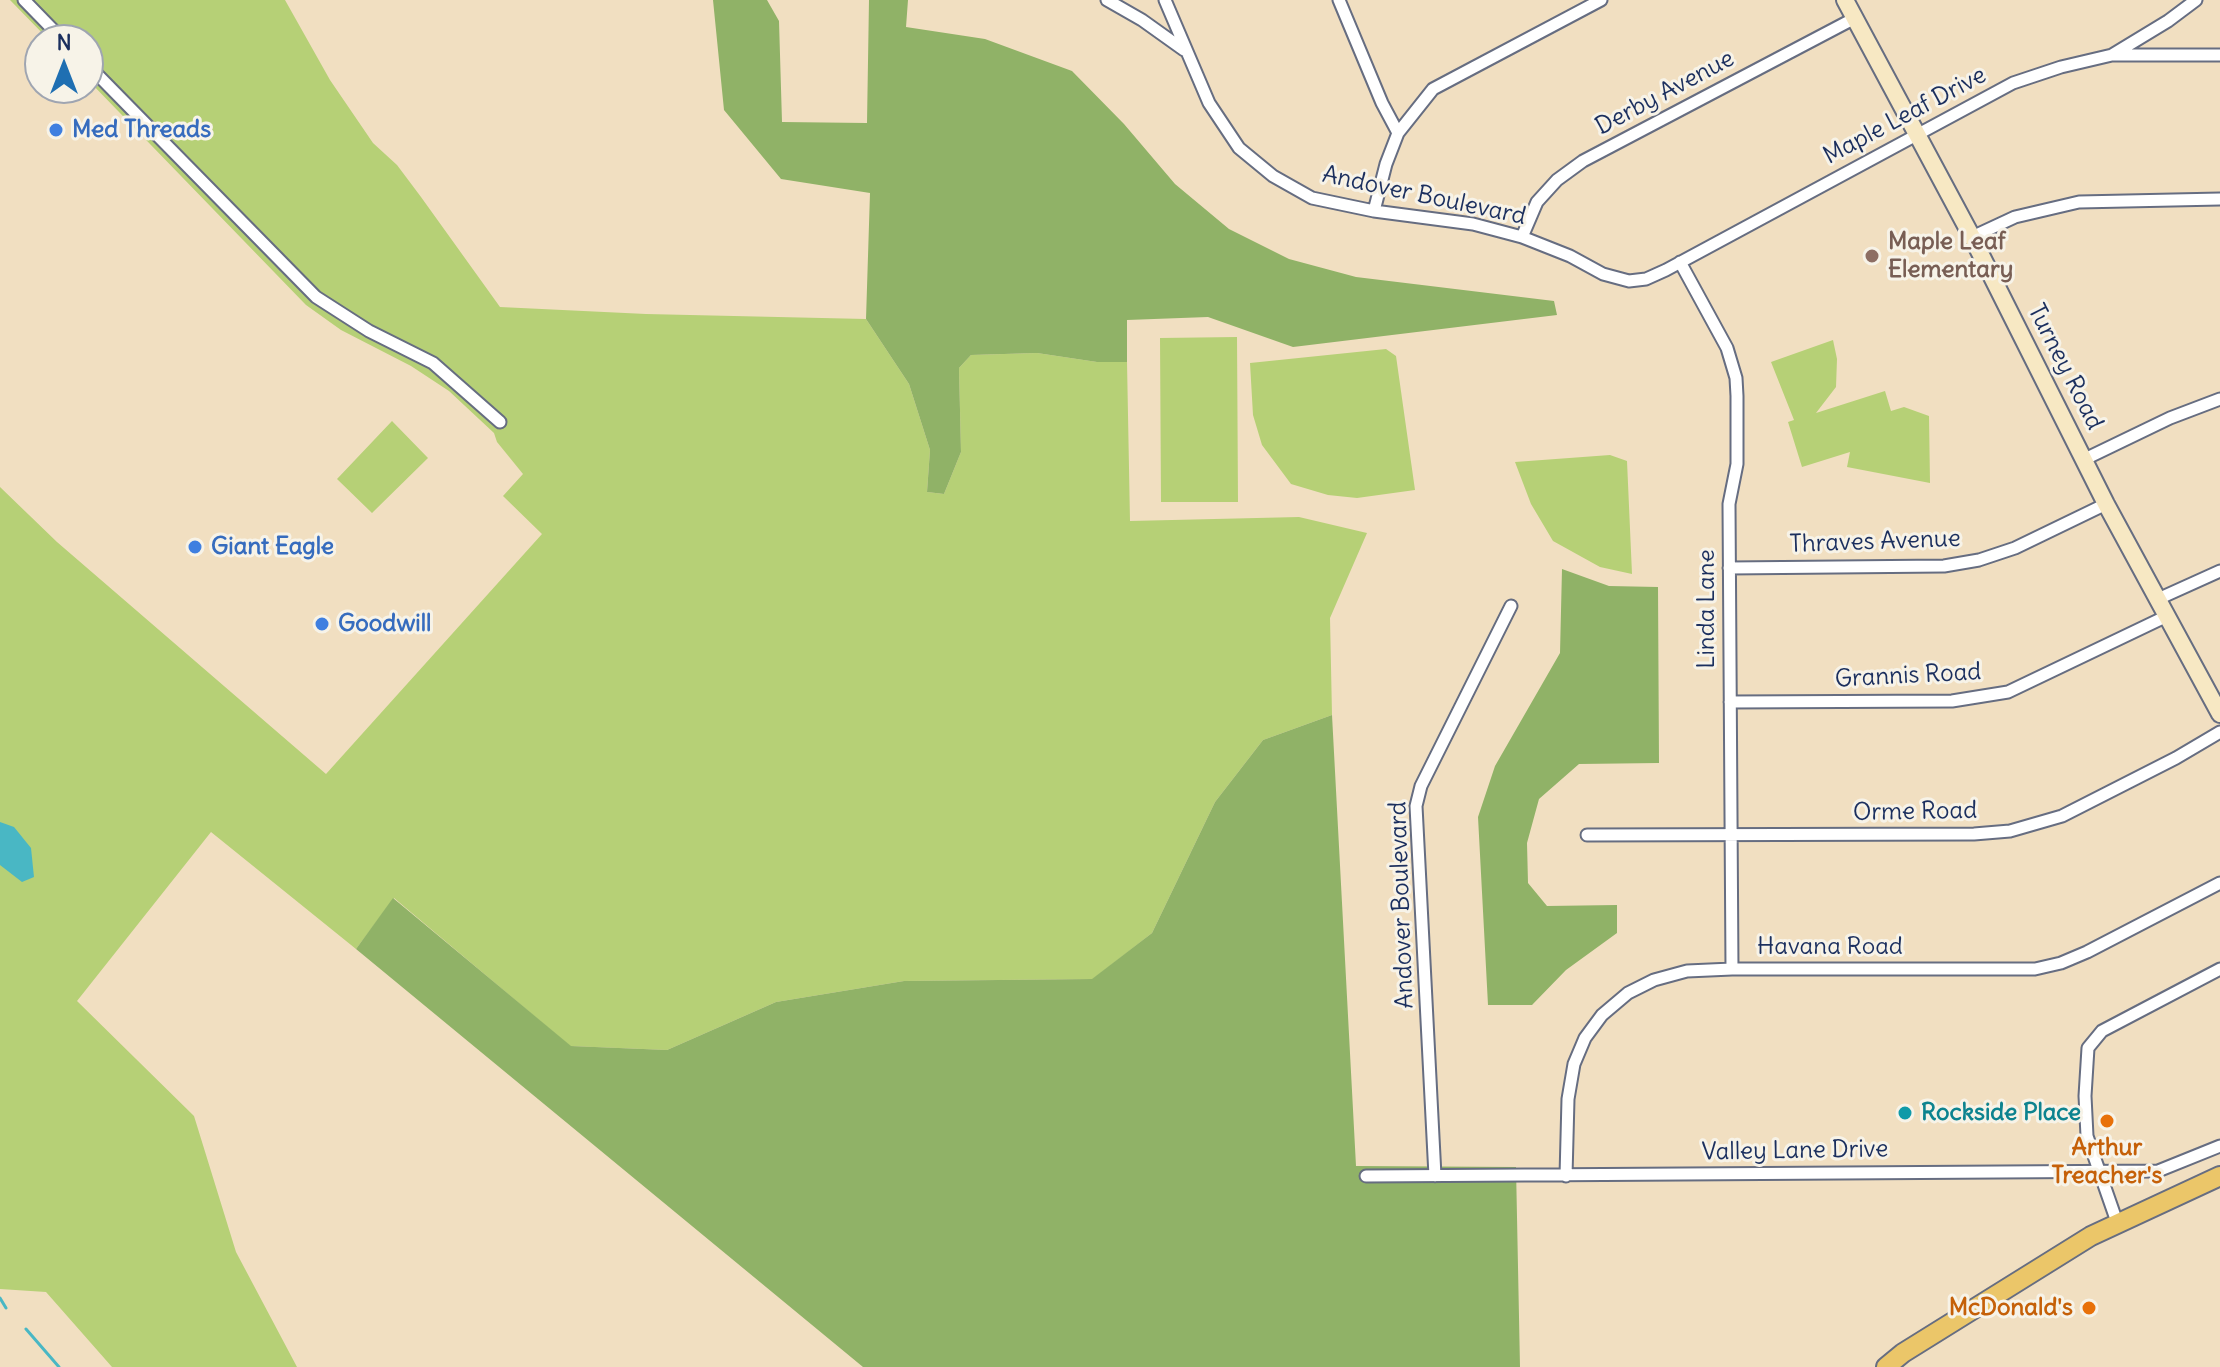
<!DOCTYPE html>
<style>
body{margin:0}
#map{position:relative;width:2220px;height:1367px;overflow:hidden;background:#f1dfc1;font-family:Delius,sans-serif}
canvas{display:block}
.north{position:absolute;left:24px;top:24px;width:80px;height:80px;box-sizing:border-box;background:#f7f3e8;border:2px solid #9fa5b1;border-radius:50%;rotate:0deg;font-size:22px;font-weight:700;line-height:32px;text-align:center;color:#1b2f5e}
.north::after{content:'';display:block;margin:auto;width:28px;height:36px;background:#1f6fb2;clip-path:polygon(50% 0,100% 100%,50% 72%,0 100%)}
</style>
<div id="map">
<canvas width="2220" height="1367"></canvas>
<div class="north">N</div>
</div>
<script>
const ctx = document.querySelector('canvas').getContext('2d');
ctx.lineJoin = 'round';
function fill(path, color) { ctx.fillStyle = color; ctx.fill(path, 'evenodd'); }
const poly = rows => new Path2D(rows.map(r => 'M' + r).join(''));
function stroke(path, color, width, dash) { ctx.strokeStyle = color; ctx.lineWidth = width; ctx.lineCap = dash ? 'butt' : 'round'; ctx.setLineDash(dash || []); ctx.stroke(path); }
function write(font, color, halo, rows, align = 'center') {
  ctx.font = font + ' Delius,sans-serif'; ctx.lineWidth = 6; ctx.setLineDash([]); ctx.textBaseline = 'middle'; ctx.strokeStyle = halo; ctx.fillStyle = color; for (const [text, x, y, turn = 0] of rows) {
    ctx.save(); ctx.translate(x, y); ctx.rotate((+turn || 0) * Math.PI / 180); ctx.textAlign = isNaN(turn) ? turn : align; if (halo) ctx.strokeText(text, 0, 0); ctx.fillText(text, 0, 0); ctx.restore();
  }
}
fill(poly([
 [10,0,285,0,330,80,373,143,397,165,421,197,500,307,646,314,866,319,909,384,930,450,927,492,944,494,961,452,959,368,971,355,1037,353,1097,362,1127,362,1130,521,1299,517,1367,533,1330,618,1332,715,1263,740,1215,802,1152,933,1093,979,904,981,776,1002,667,1050,570,1046,394,898,356,949,211,832,77,1001,194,1116,236,1252,297,1367,112,1367,46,1292,0,1289,0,487,57,542,326,774,542,534,503,496,523,474,497,442,494,433,449,391,411,366,341,330,306,305,88,80,88,40,49,40],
 [1237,337,1238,502,1161,502,1160,338],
 [1833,340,1837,359,1836,387,1816,413,1885,391,1891,411,1904,407,1929,416,1930,483,1847,467,1850,452,1802,467,1788,422,1794,420,1771,362],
 [1386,349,1396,356,1415,490,1357,498,1328,495,1291,484,1262,445,1253,415,1250,363],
 [392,421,428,458,372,513,337,479],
 [1610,455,1627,461,1632,574,1600,567,1553,541,1531,504,1515,462]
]), '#b6d076');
fill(poly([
 [713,0,767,0,779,21,782,122,867,123,869,0,908,0,906,27,985,39,1072,71,1124,124,1175,184,1229,229,1289,259,1356,277,1554,301,1557,315,1293,347,1208,317,1127,320,1127,362,1097,362,1037,353,971,355,959,368,961,452,944,494,927,492,930,450,909,384,866,319,870,193,781,179,724,110],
 [1562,569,1609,586,1658,587,1659,763,1579,764,1539,799,1527,843,1528,883,1547,906,1617,905,1617,933,1566,970,1532,1005,1488,1005,1478,817,1495,766,1560,653],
 [1332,715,1356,1166,1516,1167,1520,1367,863,1367,356,949,393,898,571,1046,667,1050,776,1002,904,981,1092,979,1152,933,1215,802,1263,740]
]), '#90b267');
fill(poly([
 [0,822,14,827,31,848,34,877,22,882,0,865]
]), '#49b7c4');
stroke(poly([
 [0,1298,6,1308],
 [26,1329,59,1367]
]), '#49b7c4', 3);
const minor = poly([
 [24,0,63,40],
 [1107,0,1142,20,1184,50],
 [1165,0,1209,103,1239,148,1273,176,1312,198,1374,211,1473,224,1522,237,1570,256,1603,274,1629,281,1646,279,1666,270,2013,83,2061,67,2112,55,2220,55],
 [1339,0,1382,103,1398,133],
 [2112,55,2168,21,2196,0],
 [88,65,316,297,369,331,433,363,500,422],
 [1374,211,1386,164,1398,133,1433,89,1601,0],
 [1522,237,1537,202,1557,180,1583,161,1855,18],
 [1972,237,2015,217,2079,202,2220,199],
 [1680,262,1727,348,1736,378,1737,396,1737,464,1729,504,1732,969],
 [2085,459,2170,418,2220,399],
 [1729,568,1944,566,1979,560,2015,548,2106,504],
 [2158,599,2220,571],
 [1730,702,1952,701,2008,692,2167,616],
 [1587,835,1974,834,2010,831,2062,816,2176,758,2220,732],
 [1366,1176,2158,1171,2220,1146],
 [1435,1176,1416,806,1421,786,1511,606],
 [1566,1176,1568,1099,1574,1064,1585,1038,1602,1015,1628,993,1654,980,1687,971,1732,969,2035,969,2061,963,2087,952,2220,883],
 [2117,1222,2087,1136,2085,1096,2088,1048,2102,1031,2220,969]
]);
const secondary = poly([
 [1845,0,1972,237,2106,504,2220,714]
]);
const primary = poly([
 [1886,1367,1903,1353,2091,1236,2220,1176]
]);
stroke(minor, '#666d81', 15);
stroke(secondary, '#666d81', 20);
stroke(primary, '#666d81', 22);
stroke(minor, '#fff', 11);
stroke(secondary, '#f7e8c3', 16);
stroke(primary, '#ebc669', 18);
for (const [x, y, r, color] of [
 [56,130,8,"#3f7fe0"],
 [1872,256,8,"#8d6e63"],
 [195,547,8,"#3f7fe0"],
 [322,624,8,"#3f7fe0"],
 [1905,1113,8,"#0f9aa8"],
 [2107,1121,8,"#e8710a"],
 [2089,1308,8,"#e8710a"]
]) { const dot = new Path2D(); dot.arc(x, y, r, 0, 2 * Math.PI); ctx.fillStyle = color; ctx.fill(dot); stroke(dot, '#f7f3e8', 3); }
write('24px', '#1b2f5e', '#f7f3e8', [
 ["Derby Avenue",1665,93,-28],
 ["Maple Leaf Drive",1905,116,-28],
 ["Andover Boulevard",1424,196,12],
 ["Turney Road",2065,367,63],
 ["Thraves Avenue",1875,542,-2],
 ["Linda Lane",1707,609,-90],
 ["Grannis Road",1908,676,-3],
 ["Orme Road",1915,812,-1],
 ["Andover Boulevard",1402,905,-92],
 ["Havana Road",1830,947],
 ["Valley Lane Drive",1795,1151,-1]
]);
write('bold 24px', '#366cbe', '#f7f3e8', [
 ["Med Threads",72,130],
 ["Giant Eagle",211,547],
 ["Goodwill",338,624]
], 'left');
write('bold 24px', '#785e54', '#f7f3e8', [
 ["Maple Leaf",1888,242],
 ["Elementary",1888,270]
], 'left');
write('bold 24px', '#0d838f', '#f7f3e8', [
 ["Rockside Place",1921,1113]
], 'left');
write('bold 24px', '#c56008', '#f7f3e8', [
 ["Arthur",2107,1148],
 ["Treacher's",2107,1176],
 ["McDonald's",2073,1308,"right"]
]);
</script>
